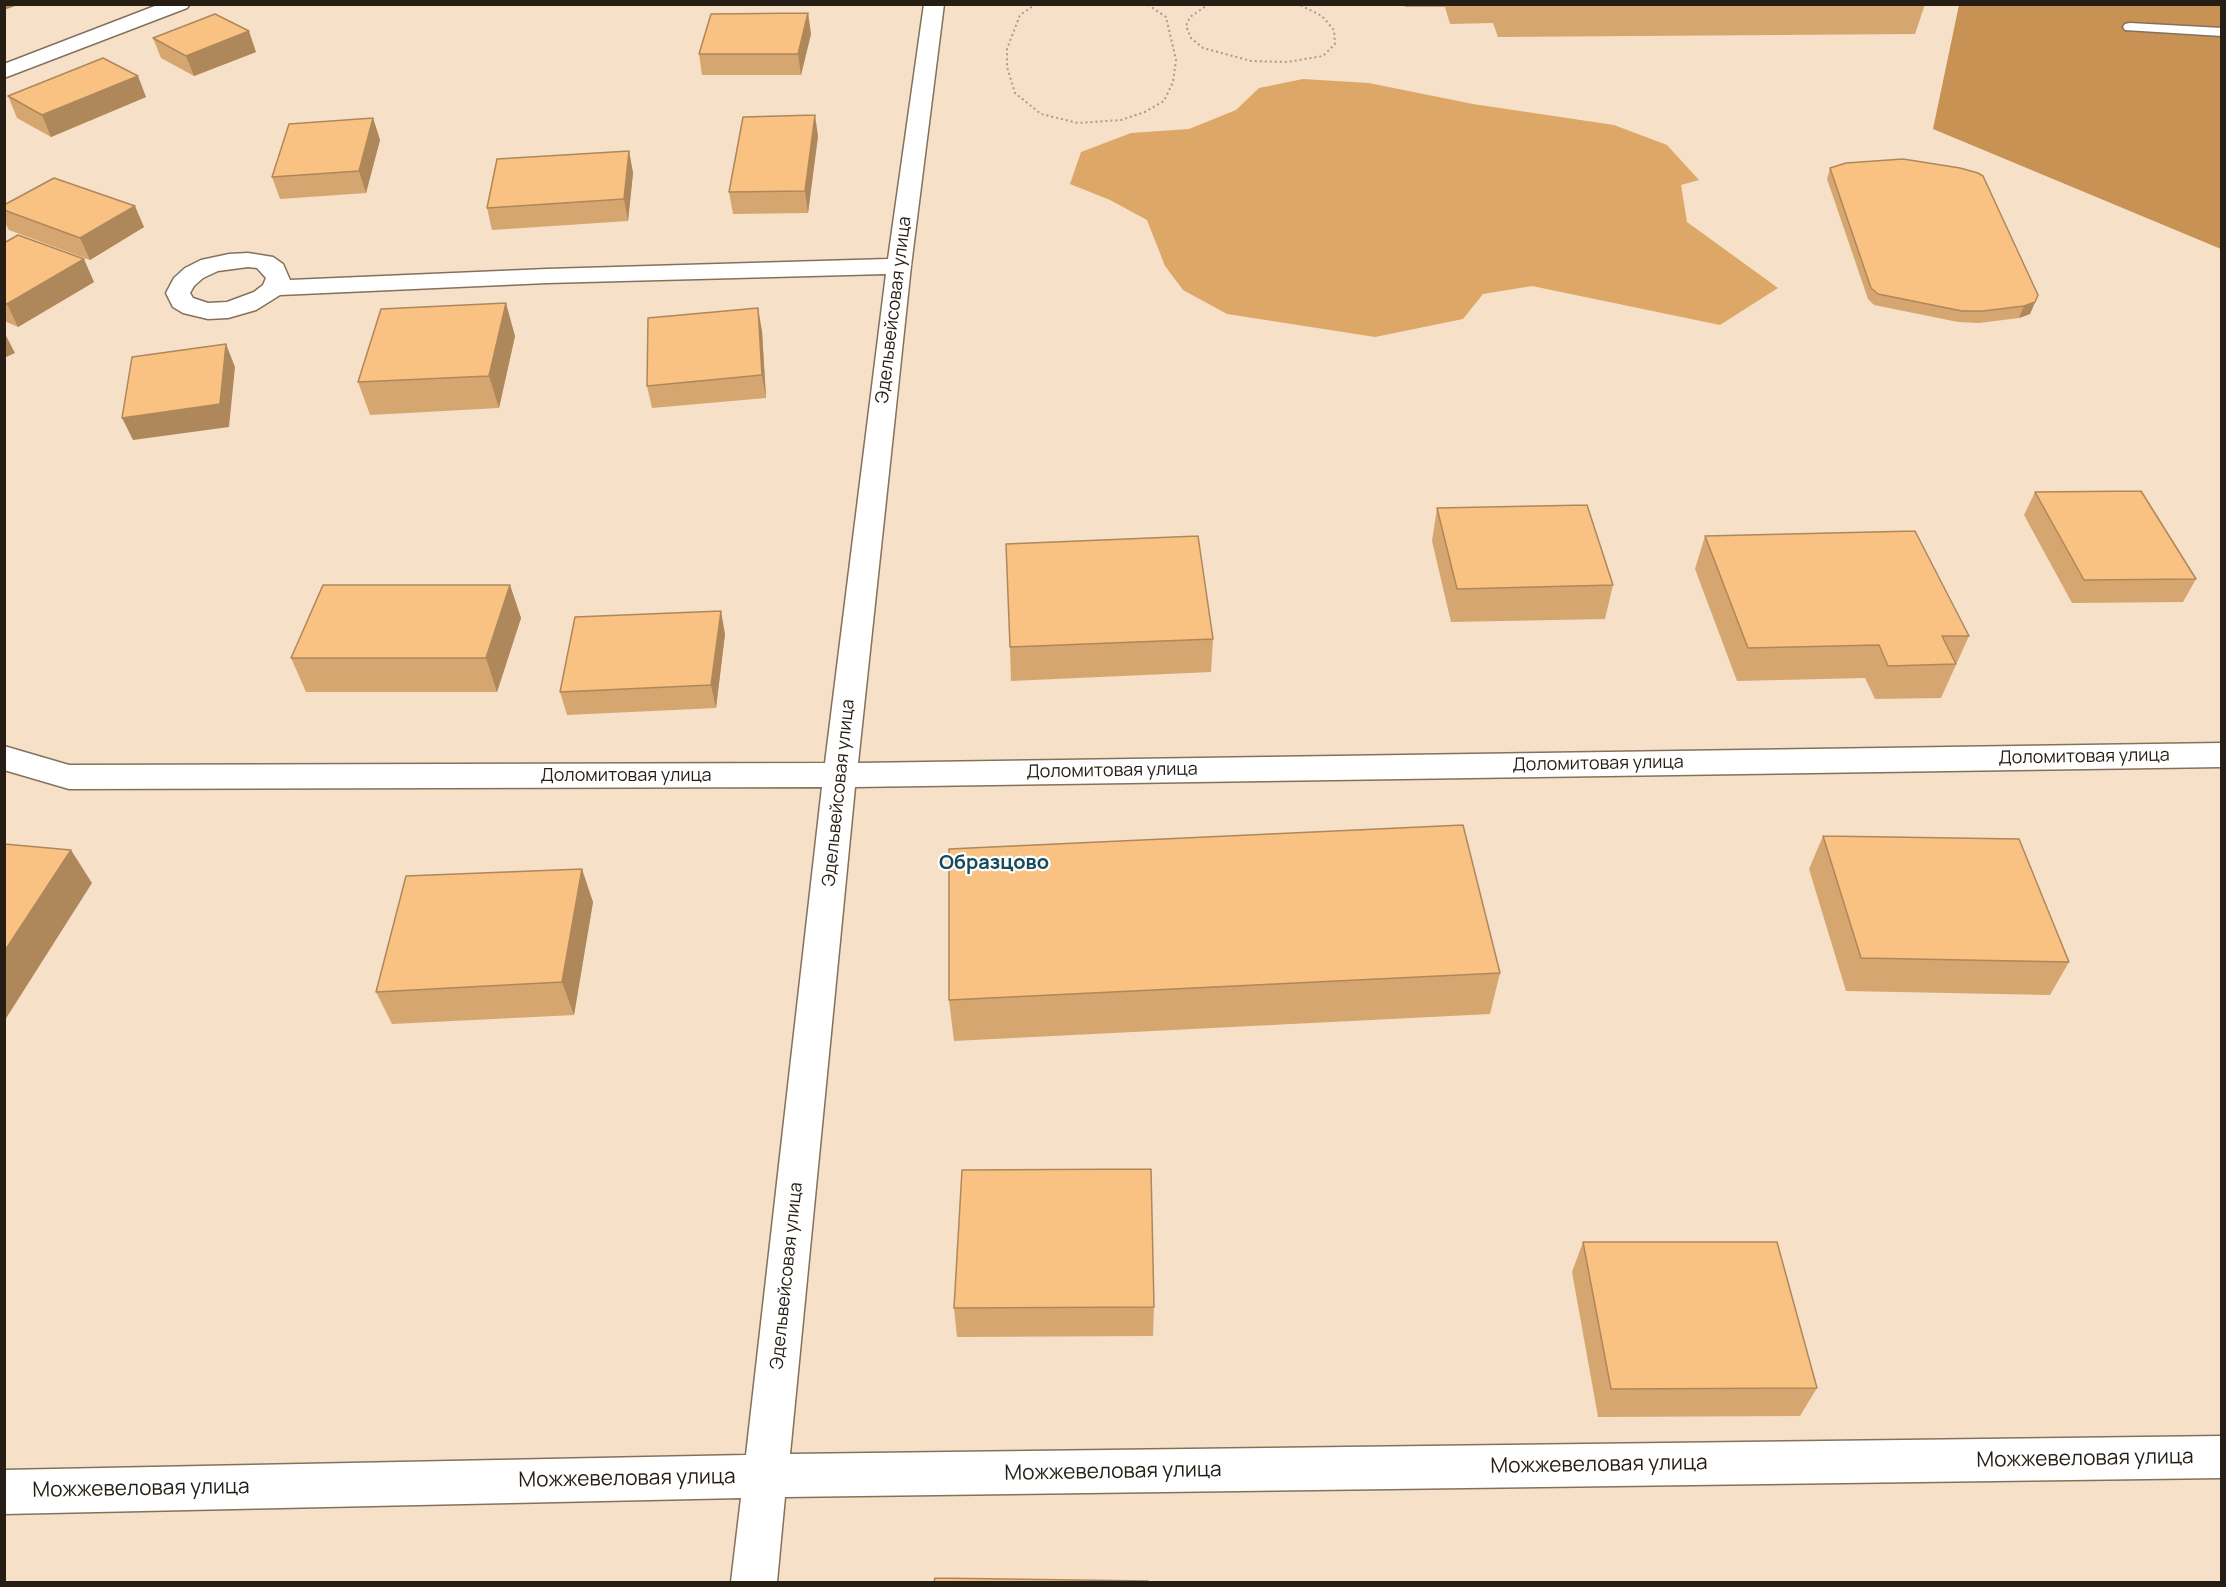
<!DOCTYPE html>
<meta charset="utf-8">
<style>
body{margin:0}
#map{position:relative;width:2226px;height:1587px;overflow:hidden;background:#f6e0c8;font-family:Manrope,sans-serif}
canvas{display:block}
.frame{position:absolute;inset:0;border:6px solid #261e15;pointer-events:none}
</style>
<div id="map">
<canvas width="2226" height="1587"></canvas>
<div class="frame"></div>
</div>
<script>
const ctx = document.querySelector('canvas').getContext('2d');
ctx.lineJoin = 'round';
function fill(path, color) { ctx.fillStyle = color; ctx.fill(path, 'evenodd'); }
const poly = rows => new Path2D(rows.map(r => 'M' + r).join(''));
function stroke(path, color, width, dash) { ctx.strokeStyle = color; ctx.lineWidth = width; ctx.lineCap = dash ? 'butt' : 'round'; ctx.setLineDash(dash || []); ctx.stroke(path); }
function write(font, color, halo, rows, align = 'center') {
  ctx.font = font + ' Manrope,sans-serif'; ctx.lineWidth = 4.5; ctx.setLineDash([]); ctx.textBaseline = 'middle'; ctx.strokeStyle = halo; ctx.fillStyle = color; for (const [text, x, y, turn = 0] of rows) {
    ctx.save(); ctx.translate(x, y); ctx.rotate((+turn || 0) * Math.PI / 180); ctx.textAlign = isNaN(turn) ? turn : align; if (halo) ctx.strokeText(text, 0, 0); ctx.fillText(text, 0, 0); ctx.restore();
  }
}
fill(poly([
 [1959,5,2221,5,2221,249,1933,129]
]), '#c79254');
fill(poly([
 [1303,79,1369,83,1473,104,1614,125,1667,145,1699,180,1681,185,1687,222,1778,288,1720,325,1532,286,1483,294,1463,319,1375,337,1227,314,1183,290,1165,266,1147,220,1110,200,1070,184,1081,152,1131,133,1189,129,1236,110,1259,88]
]), '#dda768');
const service = poly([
 [2130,23,2222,28,2222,36,2125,30,2123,27,2125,24,2130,23]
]);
const minor = poly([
 [160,4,190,4,187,8,4,78,4,64,160,4],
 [924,4,944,4,911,266,858,763,2222,743,2222,767,855,787,790,1454,2222,1436,2222,1478,785,1497,777,1582,731,1582,741,1498,4,1514,4,1470,746,1455,822,787,69,789,4,770,4,746,69,765,825,763,886,274,547,283,280,295,256,310,228,318,208,319,183,313,173,307,166,293,174,278,185,268,201,260,229,254,248,253,273,257,283,264,290,280,547,269,888,259,924,4],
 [248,267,257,268,266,278,263,285,254,292,227,302,208,303,193,298,190,293,194,286,203,278,218,271,248,267]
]);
stroke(service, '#84715c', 3);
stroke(minor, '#84715c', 3);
stroke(poly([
 [1036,4,1020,15,1007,49,1007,67,1015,93,1041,114,1078,123,1121,120,1145,112,1164,101,1173,82,1176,60,1166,17,1147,4],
 [1209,4,1190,17,1186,26,1191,38,1203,48,1251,61,1287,62,1323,56,1335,44,1334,30,1322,16,1298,4]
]), '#ab9a87', 2, [2, 3]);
fill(service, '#fff');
fill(minor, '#fff');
fill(poly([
 [1404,4,1925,4,1915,34,1498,37,1493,23,1450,24,1445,7,1405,7],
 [808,13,811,34,801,75,702,75,699,54],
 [153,38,256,52,194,76,161,58],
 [8,96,146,97,51,137,17,118],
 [373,118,380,140,366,193,280,199,272,177],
 [818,136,808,213,733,214,729,192],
 [629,151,633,173,628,221,492,230,487,208],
 [1830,168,2038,295,2030,314,2019,318,1979,323,1958,322,1874,305,1868,299,1827,179],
 [4,205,144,227,90,260,9,230,4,221],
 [4,243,94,282,18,327,4,321],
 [762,331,766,398,652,408,647,386],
 [515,336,499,408,370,415,358,382],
 [2035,492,2196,579,2183,602,2072,603,2024,515],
 [1437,508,1613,585,1605,619,1451,622,1432,541],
 [1705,536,1969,636,1941,698,1875,699,1865,678,1737,681,1695,569],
 [510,585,521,618,497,692,306,692,291,658],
 [725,634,716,708,567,715,560,692],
 [1213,639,1211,672,1011,681,1010,647],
 [1823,836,2069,962,2050,995,1846,991,1809,869],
 [593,902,574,1015,392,1024,376,992],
 [1500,973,1490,1014,954,1041,949,1000],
 [1583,1242,1817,1388,1800,1416,1598,1417,1572,1272],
 [1154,1307,1153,1336,957,1337,954,1308]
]), '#d6a670');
fill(poly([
 [4,4,21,4,4,10],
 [808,13,811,34,801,75,798,54],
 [249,31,256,52,194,76,186,56],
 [138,76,146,97,51,137,42,115],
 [815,115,818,136,808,213,805,191],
 [373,118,380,140,366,193,359,171],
 [629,151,633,173,628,221,624,199],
 [135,206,144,227,90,260,80,238],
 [84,259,94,282,18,327,7,304],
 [2035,302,2030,314,2019,318,2024,306],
 [506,303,515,336,499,408,489,376],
 [758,308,762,331,766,398,762,375],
 [4,332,15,353,4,358],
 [226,344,235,367,229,427,133,440,122,418],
 [510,585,521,618,497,692,486,658],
 [721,611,725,634,716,708,711,685],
 [71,850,92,883,5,1020,4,952],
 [582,869,593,902,574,1015,562,982]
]), '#ae875b');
const building = poly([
 [808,13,798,54,699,54,711,14,808,13],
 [215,14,249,31,186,56,153,38,215,14],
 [103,58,138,76,42,115,8,96,103,58],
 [815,115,805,191,729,192,743,117,815,115],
 [373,118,359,171,272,177,289,124,373,118],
 [629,151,624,199,487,208,497,159,629,151],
 [1903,159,1960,168,1978,173,1983,176,2038,295,2035,302,2024,306,1983,311,1962,311,1878,294,1871,288,1830,168,1846,163,1903,159],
 [54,178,135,206,80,238,4,210,4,205,54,178],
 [18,235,84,259,7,304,4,303,4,243,18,235],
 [506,303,489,376,358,382,381,309,506,303],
 [758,308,762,375,647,386,648,318,758,308],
 [226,344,220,404,122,418,132,357,226,344],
 [2141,491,2196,579,2084,580,2035,492,2141,491],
 [1587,505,1613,585,1457,589,1437,508,1587,505],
 [1915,531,1969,636,1942,636,1956,664,1888,666,1879,645,1748,648,1705,536,1915,531],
 [1198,536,1213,639,1010,647,1006,544,1198,536],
 [323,585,510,585,486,658,291,658,323,585],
 [721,611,711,685,560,692,575,617,721,611],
 [1463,825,1500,973,949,1000,949,849,1463,825],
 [1823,836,2019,839,2069,962,1861,958,1823,836],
 [4,844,71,850,4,952,4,844],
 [582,869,562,982,376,992,406,876,582,869],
 [1151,1169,1154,1307,954,1308,962,1170,1151,1169],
 [1583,1242,1777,1242,1817,1388,1611,1389,1583,1242],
 [935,1578,1148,1581,1148,1582,934,1582,935,1578]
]);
fill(building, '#f9c182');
stroke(building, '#ae875b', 1.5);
write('18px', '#261e15', '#fff', [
 ["Эдельвейсовая улица",894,310,-83],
 ["Доломитовая улица",2084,757,-1],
 ["Доломитовая улица",1598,764,-1],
 ["Доломитовая улица",1112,771,-1],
 ["Доломитовая улица",626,776],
 ["Эдельвейсовая улица",839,793,-84],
 ["Эдельвейсовая улица",787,1276,-84]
]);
write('bold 20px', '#154b5a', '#fff', [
 ["Образцово",994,863]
]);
write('21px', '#261e15', '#fff', [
 ["Можжевеловая улица",2085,1459,-1],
 ["Можжевеловая улица",1599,1465,-1],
 ["Можжевеловая улица",1113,1472,-1],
 ["Можжевеловая улица",627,1479,-1],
 ["Можжевеловая улица",141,1489,-1]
]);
</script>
